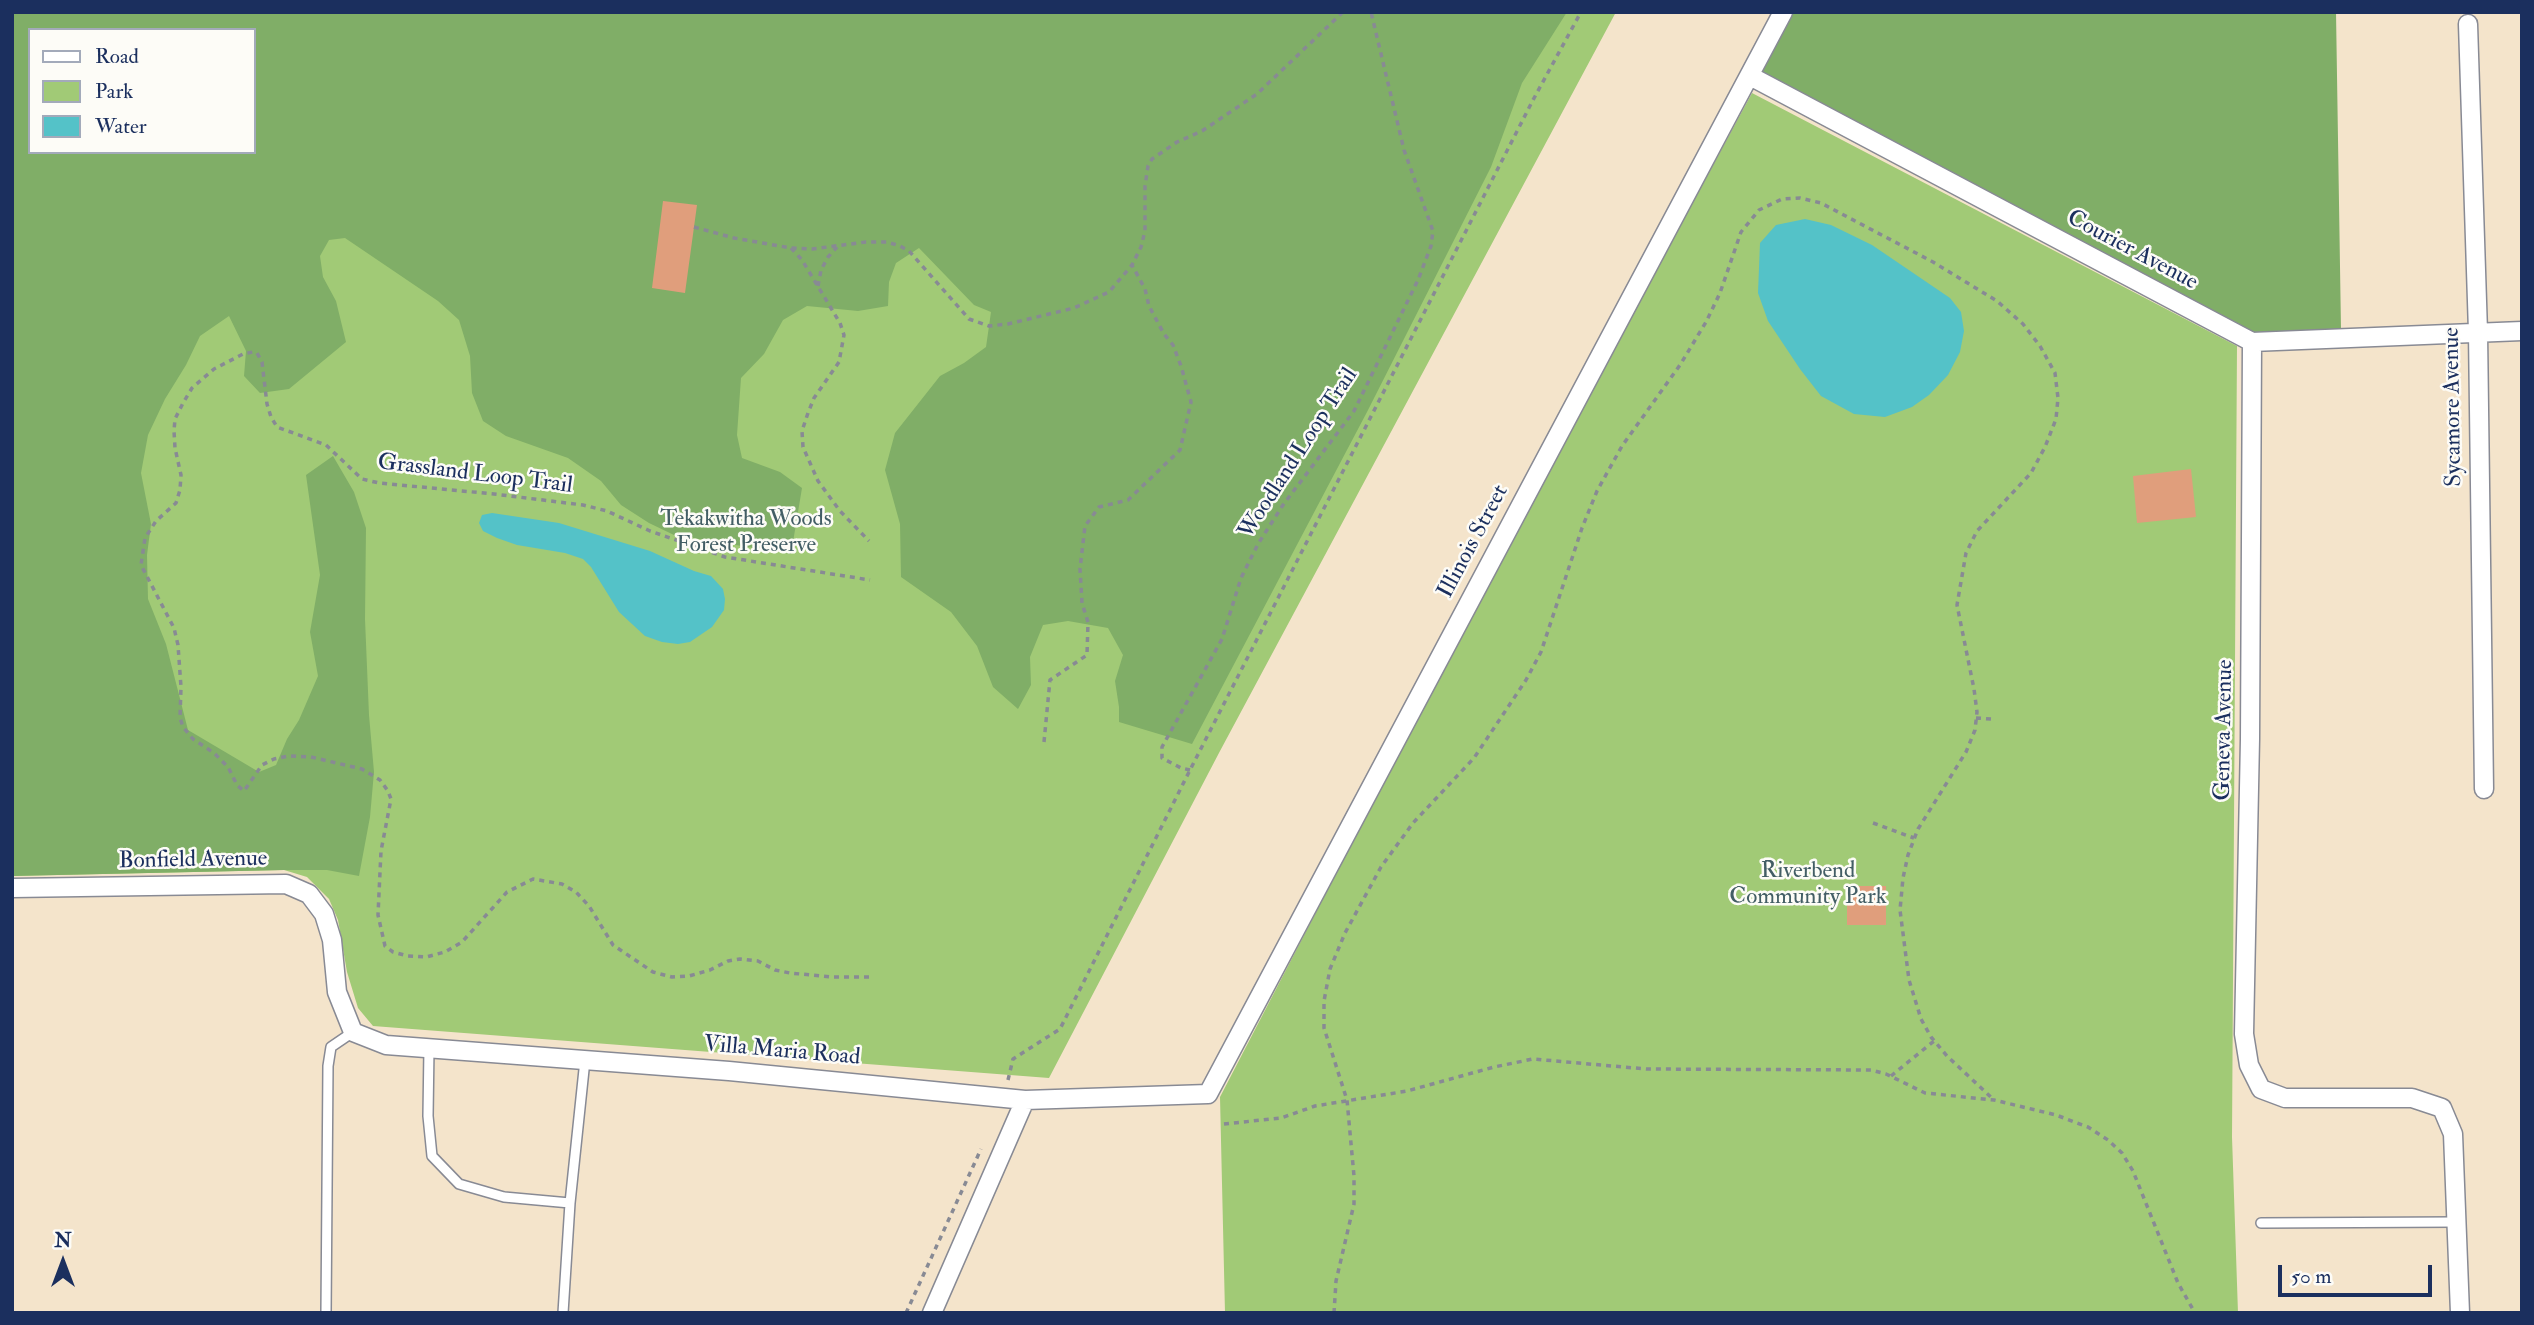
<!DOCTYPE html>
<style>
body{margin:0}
#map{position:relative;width:2534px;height:1325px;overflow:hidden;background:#f4e4cb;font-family:"IM FELL Double Pica",serif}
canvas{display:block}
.frame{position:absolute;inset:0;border:14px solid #1b2f5e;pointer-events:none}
.legend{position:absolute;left:28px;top:28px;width:228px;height:126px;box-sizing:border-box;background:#fdfcf7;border:2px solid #a3aaba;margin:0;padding:9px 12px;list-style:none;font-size:21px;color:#1b2f5e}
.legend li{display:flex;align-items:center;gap:14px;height:35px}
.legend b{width:35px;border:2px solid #a3aaba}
.north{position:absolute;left:28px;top:1227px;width:70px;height:70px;-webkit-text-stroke:5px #fdfcf7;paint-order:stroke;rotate:0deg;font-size:19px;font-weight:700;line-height:28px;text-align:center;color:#1b2f5e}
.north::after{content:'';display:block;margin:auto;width:24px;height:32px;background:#1b2f5e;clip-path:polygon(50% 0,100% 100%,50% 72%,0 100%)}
.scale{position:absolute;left:2278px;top:1265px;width:154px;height:32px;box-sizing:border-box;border:4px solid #1b2f5e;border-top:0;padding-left:9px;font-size:21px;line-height:24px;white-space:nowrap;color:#1b2f5e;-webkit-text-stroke:5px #fdfcf7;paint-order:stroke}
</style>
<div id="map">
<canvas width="2534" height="1325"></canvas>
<div class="frame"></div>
<ul class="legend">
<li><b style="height:9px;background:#fff"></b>Road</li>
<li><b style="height:19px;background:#a1ca76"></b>Park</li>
<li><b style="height:19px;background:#54c2c8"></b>Water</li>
</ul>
<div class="north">N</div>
<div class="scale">50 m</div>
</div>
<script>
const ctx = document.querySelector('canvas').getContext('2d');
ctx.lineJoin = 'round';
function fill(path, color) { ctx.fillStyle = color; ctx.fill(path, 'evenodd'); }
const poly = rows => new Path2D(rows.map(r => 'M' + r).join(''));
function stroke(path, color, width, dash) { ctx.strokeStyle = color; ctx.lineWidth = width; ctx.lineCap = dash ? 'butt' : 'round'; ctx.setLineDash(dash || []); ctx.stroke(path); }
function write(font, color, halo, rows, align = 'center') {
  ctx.font = font + ' "IM FELL Double Pica",serif'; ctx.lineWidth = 5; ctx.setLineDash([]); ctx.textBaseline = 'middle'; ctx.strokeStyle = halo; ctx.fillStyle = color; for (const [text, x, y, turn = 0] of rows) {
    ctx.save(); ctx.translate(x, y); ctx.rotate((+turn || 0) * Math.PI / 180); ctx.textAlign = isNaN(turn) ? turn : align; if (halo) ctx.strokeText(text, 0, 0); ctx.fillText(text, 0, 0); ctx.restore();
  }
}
fill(poly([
 [12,12,1616,12,1220,751,1049,1078,373,1026,358,1008,347,972,338,920,329,899,307,877,284,870,12,876],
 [30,30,254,30,254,152,30,152],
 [1752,93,2237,346,2232,1137,2238,1313,1225,1313,1220,1097,1490,577]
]), '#a1ca76');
fill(poly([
 [12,12,1567,12,1522,83,1491,167,1367,412,1192,744,1119,722,1119,707,1115,681,1123,655,1108,628,1068,621,1043,625,1030,657,1031,685,1018,709,993,687,977,646,951,612,901,577,900,524,885,470,895,433,940,376,964,363,986,347,991,312,974,305,919,248,896,263,889,282,888,306,858,311,807,306,783,320,764,354,741,378,737,435,742,458,780,472,802,488,791,554,674,535,649,523,621,505,601,481,568,458,506,436,483,421,472,393,470,356,459,320,438,301,345,238,329,240,320,256,323,277,336,301,346,342,289,389,260,393,244,376,246,351,229,316,200,336,186,365,165,399,148,435,141,473,151,524,147,555,148,599,166,644,188,730,259,772,276,765,287,739,299,720,318,676,310,632,320,575,306,475,333,456,354,492,366,528,365,619,369,715,374,772,370,817,359,876,327,870,284,870,12,876],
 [30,30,254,30,254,152,30,152],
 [1793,12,2336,12,2341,330,2254,332,1761,73]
]), '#80ae67');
fill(poly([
 [1805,219,1831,225,1872,245,1950,298,1961,312,1964,331,1960,352,1948,375,1929,395,1912,407,1885,417,1854,414,1821,396,1800,369,1768,321,1758,293,1760,243,1776,225],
 [492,513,559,523,650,551,694,571,711,576,723,589,725,599,724,610,712,627,690,642,678,644,662,642,645,636,619,612,591,567,583,559,565,553,517,545,497,538,483,531,479,523,482,515]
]), '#54c2c8');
fill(poly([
 [663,201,697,205,685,293,652,288],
 [2191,469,2196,517,2137,523,2133,476],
 [1847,886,1886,886,1886,925,1847,925]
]), '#e09e7c');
const lane = poly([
 [429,1048,428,1116,432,1156,459,1184,504,1197,570,1203],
 [2261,1223,2456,1222],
 [326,1313,328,1066,331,1047,353,1032],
 [563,1313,570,1203,585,1060]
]);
const street = poly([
 [2468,24,2478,332,2484,789],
 [1750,76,2252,342,2522,331],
 [2252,342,2250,739,2244,1034,2249,1065,2261,1089,2285,1098,2412,1098,2442,1108,2453,1134,2460,1313],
 [12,888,286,884,309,894,324,914,332,940,337,992,353,1032,386,1045,729,1071,1025,1100,1208,1094,1783,12],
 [932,1313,1025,1100]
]);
stroke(lane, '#888a94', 12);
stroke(street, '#888a94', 21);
stroke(poly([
 [694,227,734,238,791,248,812,249,866,242,887,242,900,246,909,251,969,319,989,326,1008,324,1074,308,1109,292,1132,265,1141,247,1145,231,1145,186,1148,166,1152,159,1177,142,1202,131,1257,94,1343,12],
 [791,248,802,260,840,323,844,335,839,362,814,398,808,413,802,431,803,447,818,481,840,511,869,541],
 [818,286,821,270,828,257,837,247],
 [1976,718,1991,719],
 [1044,742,1050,680,1087,655,1088,622,1082,603,1080,569,1085,526,1099,507,1128,500,1180,450,1191,402,1181,366,1173,345,1164,334,1149,306,1145,289,1132,265],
 [1190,770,1181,768,1162,758,1162,747,1222,639,1241,578,1258,544,1283,505,1354,411,1418,280,1431,246,1433,231,1404,150,1371,12],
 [1873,823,1914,838],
 [869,977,832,977,790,973,775,970,758,961,740,959,728,961,710,970,689,976,672,977,653,972,613,945,589,906,576,892,562,884,533,879,507,892,462,942,445,952,426,957,408,956,393,952,385,946,378,915,381,851,391,799,388,791,380,780,362,769,311,757,289,756,274,759,262,765,244,791,237,785,228,767,214,753,193,739,183,727,180,718,181,687,178,645,174,628,141,565,145,538,156,521,176,503,180,490,181,475,175,448,174,431,175,419,183,403,192,388,214,369,243,354,253,352,257,353,262,362,267,404,271,417,277,427,326,445,362,479,379,483,494,494,583,505,607,511,650,531,725,557,870,580],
 [1891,1076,1934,1041],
 [1008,1080,1013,1059,1060,1029,1190,770,1533,100,1581,12],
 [1224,1124,1281,1118,1315,1106,1407,1091,1494,1067,1533,1059,1646,1069,1871,1070,1886,1074,1925,1093,1994,1100,2056,1115,2088,1127,2108,1140,2122,1153,2133,1171,2178,1283,2195,1313],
 [906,1313,981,1149],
 [1334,1313,1336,1281,1354,1204,1354,1176,1347,1100,1324,1028,1324,1001,1330,969,1345,933,1381,867,1413,823,1474,758,1526,680,1541,652,1582,528,1597,491,1622,446,1680,365,1706,322,1720,293,1741,232,1759,210,1782,199,1800,198,1821,203,1933,262,1997,301,2023,324,2040,346,2055,373,2058,398,2056,419,2045,447,2031,473,1977,531,1966,553,1957,605,1974,689,1977,712,1975,730,1966,752,1918,829,1908,855,1903,878,1900,910,1909,980,1921,1019,1931,1037,1947,1056,1994,1100]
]), '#888a94', 3.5, [5, 5]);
stroke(lane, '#fff', 9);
stroke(street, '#fff', 18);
write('23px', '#1b2f5e', '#fdfcf7', [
 ["Courier Avenue",2132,251,28],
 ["Sycamore Avenue",2454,407,-91],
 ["Woodland Loop Trail",1299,454,-57],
 ["Grassland Loop Trail",475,475,7],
 ["Illinois Street",1474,542,-62],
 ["Geneva Avenue",2225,730,-89],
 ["Bonfield Avenue",193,861,-1],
 ["Villa Maria Road",782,1052,5]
]);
write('23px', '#435e65', '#fdfcf7', [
 ["Tekakwitha Woods",746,520],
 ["Forest Preserve",746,546],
 ["Riverbend",1808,872],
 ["Community Park",1808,898]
]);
</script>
